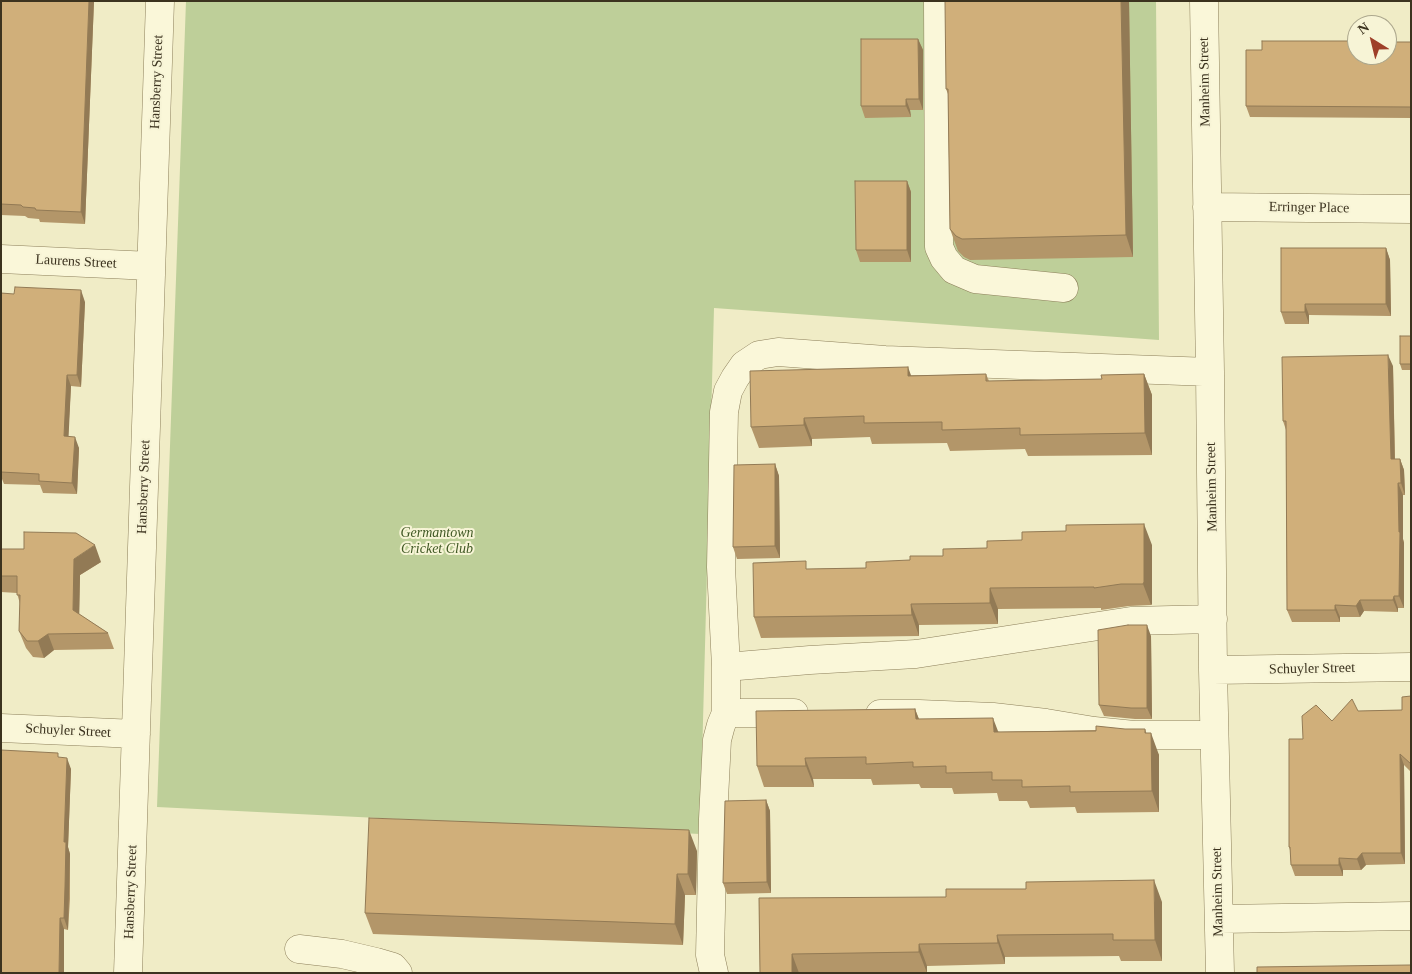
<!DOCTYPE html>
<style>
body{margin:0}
#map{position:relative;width:1412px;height:974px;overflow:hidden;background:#f0ecc6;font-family:Georgia,serif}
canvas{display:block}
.frame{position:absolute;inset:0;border:2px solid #3c331f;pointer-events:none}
.north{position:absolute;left:1347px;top:15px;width:50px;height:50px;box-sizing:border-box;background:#f7f4d6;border:1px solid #aca78d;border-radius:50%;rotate:324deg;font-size:14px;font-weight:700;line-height:20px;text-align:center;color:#3c331f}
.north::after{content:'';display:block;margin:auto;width:18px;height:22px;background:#9e3f28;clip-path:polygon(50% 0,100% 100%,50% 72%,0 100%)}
</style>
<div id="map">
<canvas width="1412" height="974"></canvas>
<div class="frame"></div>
<div class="north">N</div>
</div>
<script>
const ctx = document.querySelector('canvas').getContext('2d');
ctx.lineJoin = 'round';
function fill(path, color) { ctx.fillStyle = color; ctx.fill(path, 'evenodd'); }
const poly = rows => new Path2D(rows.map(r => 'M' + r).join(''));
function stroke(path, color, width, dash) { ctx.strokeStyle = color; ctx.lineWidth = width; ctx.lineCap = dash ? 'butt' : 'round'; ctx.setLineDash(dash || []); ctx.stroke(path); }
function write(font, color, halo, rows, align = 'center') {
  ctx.font = font + ' Georgia,serif'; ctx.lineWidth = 4; ctx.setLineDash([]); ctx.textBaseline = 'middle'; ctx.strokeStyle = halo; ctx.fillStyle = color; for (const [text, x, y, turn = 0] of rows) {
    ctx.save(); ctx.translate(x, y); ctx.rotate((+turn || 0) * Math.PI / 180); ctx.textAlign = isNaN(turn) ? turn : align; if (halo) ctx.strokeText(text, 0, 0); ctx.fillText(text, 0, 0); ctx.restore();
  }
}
fill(poly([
 [186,1,1156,1,1159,340,714,308,700,834,157,807]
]), '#becf99');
const minor = poly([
 [938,1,939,247,944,258,954,270,975,279,1064,288],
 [1204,1,1210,372,1213,670,1220,973],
 [1207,207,1411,209],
 [1,259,151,266],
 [726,667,721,567,724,412,728,391,735,378,744,365,759,355,778,352,885,360,1210,372],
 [1213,670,1411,667],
 [794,713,726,713,726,667,810,660,916,654,1131,621,1213,619],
 [880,714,919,714,993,717,1046,723,1094,731,1134,735,1214,735],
 [1,728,136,734],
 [1219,919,1411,916],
 [299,949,342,954,376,962,393,967,398,973],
 [128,973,160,1],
 [714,973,710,955,713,819,717,740,721,725,726,713]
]);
stroke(minor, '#8c7f5a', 29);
stroke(minor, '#faf7d9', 28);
fill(poly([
 [1,1,94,1,85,224,40,222,39,219,28,218,25,216,1,215],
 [1129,1,1133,257,970,260,964,257,958,251,950,229,948,94,946,89],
 [918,39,923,50,923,110,910,110,911,117,865,118,861,106],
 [1411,42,1411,118,1250,117,1246,106,1262,50],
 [907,181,911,192,911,262,860,262,856,250],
 [1386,248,1390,260,1391,316,1309,315,1309,324,1285,324,1281,312],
 [1,293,85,302,81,387,71,386,68,436,79,448,77,494,43,493,40,485,4,484,2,479,1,479],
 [1411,336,1411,370,1402,370,1400,364],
 [1393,366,1395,459,1400,459,1404,470,1405,495,1403,495,1403,539,1404,543,1404,608,1398,608,1398,612,1364,611,1360,617,1340,617,1340,622,1292,622,1287,610,1286,430,1283,421],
 [986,374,989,381,1102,379,1144,374,1152,395,1152,455,1028,456,1025,449,950,451,947,443,872,444,870,437,812,439,812,446,759,448,751,427,911,376],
 [775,464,779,476,780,558,737,559,733,547],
 [1152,545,1152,604,1151,605,1129,606,1101,610,1101,608,998,609,998,624,919,625,919,636,761,638,754,617,809,569,866,568,910,560,943,556],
 [1,549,101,562,80,575,79,614,108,633,114,649,54,650,44,658,33,657,26,648,19,631,20,604,17,593,1,592],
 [1151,636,1152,719,1135,719,1104,716,1099,705],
 [1411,696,1411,772,1404,765,1405,864,1366,865,1361,870,1343,870,1343,876,1295,876,1291,865,1290,850,1289,847,1303,739,1332,721,1358,711,1402,710],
 [915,709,919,719,999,732,1145,729,1146,733,1159,755,1159,812,1077,813,1075,807,1030,808,1027,801,999,801,997,793,954,794,952,788,921,788,919,784,873,785,871,779,813,779,814,787,764,787,757,766],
 [60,758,71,769,68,847,70,854,70,899,68,930,64,929,64,973,1,973],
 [766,800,770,811,771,893,727,894,723,883],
 [697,851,696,895,685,895,683,945,373,934,365,913],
 [759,898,1162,902,1162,961,1121,961,1119,956,1005,957,1005,964,927,966,927,973,760,973]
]), '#b39669');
fill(poly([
 [89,1,94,1,85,224,81,212],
 [1121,1,1129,1,1133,257,1126,235],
 [918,39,923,50,923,110,919,99],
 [906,99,910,110,911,117,906,106],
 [907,181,911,192,911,262,907,250],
 [1386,248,1390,260,1391,316,1386,304],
 [81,290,85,302,81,387,77,375],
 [1305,304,1309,315,1309,324,1305,312],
 [1388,355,1393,366,1395,470,1391,459],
 [908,367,916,389,908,376],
 [1144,374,1152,395,1152,455,1145,433],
 [67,375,71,386,68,448,64,436],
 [804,418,812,439,812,446,804,425],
 [75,437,79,448,77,494,72,483],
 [1400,459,1404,470,1405,495,1401,483],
 [775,464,779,476,780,558,775,546],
 [1398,483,1403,495,1403,539,1404,543,1404,608,1399,596],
 [1144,524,1152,545,1152,604,1151,605,1143,584],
 [95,545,101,562,80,575,79,626,73,610,74,559],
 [990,588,998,609,998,624,990,603],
 [1394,596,1398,608,1398,612,1393,600],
 [1360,600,1364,611,1360,617,1356,606],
 [911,604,919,625,919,636,912,615],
 [1335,605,1340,617,1340,622,1335,610],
 [1147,625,1151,636,1152,719,1147,708],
 [48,634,54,650,44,658,38,641],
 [915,709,923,730,916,719],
 [993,718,1001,739,994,732],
 [1145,729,1151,747,1151,733,1159,755,1159,812,1152,791],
 [1400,754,1404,765,1405,864,1401,853],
 [67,758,71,769,68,847,70,854,68,930,64,918,64,842],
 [805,758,813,779,814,787,806,766],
 [766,800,770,811,771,893,767,882],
 [689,830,697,851,696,895,688,874],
 [1362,853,1366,865,1361,870,1357,859],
 [1339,858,1343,870,1343,876,1339,865],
 [677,874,685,895,683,945,675,924],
 [1154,880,1162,902,1162,961,1155,940],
 [60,918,64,929,64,973,59,973],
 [997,935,1005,957,1005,964,998,943],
 [919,944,927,966,927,973,919,952],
 [792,954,799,973,792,973]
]), '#927a55');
const building = poly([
 [1,1,89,1,81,212,36,210,35,208,23,207,21,205,1,204,1,1],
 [945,1,1121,1,1126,235,962,239,956,236,950,229,948,89,946,89,945,1],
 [861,39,918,39,919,99,906,99,906,106,861,106,861,39],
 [1262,41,1357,41,1357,55,1387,55,1387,42,1411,42,1411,107,1246,106,1246,50,1262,50,1262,41],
 [855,181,907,181,907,250,856,250,855,181],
 [1281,248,1386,248,1386,304,1305,304,1305,312,1281,312,1281,248],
 [15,287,81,290,77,375,67,375,64,436,75,437,72,483,39,481,39,474,1,472,1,293,14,294,15,287],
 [1400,336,1411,336,1411,364,1400,364,1400,336],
 [1388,355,1391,459,1400,459,1401,483,1398,483,1399,532,1400,532,1399,596,1394,596,1393,600,1360,600,1356,606,1335,605,1335,610,1287,610,1286,421,1283,421,1282,357,1388,355],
 [908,367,908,376,986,374,986,381,1102,379,1101,375,1144,374,1145,433,1020,435,1020,428,942,430,942,422,864,423,864,416,804,418,804,425,751,427,750,371,908,367],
 [775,464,775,546,733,547,734,465,775,464],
 [1144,524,1144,582,1143,584,1121,584,1094,588,1094,587,990,588,990,603,911,604,912,615,754,617,753,563,806,561,806,569,866,568,866,562,910,560,910,556,943,556,943,549,987,548,987,541,1022,540,1022,532,1066,531,1066,525,1144,524],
 [24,532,76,533,95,545,74,559,73,610,108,633,48,634,38,641,27,641,19,631,20,595,17,595,17,576,1,576,1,549,24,549,24,532],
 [1128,625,1147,625,1147,708,1131,708,1099,705,1098,630,1128,625],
 [1411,696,1411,764,1400,754,1401,853,1362,853,1357,859,1339,858,1339,865,1291,865,1290,847,1289,847,1289,739,1303,739,1302,716,1316,705,1332,721,1352,699,1358,711,1402,710,1402,697,1411,696],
 [915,709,916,719,993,718,994,732,1096,731,1096,726,1125,729,1145,729,1145,733,1151,733,1152,791,1070,792,1070,786,1022,787,1022,780,992,780,992,772,946,773,946,766,913,767,913,762,866,764,866,757,805,758,806,766,757,766,756,711,915,709],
 [1,750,58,753,58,757,67,758,64,842,66,842,65,887,64,918,60,918,59,973,1,973,1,750],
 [766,800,767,882,723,883,725,801,766,800],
 [369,818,689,830,688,874,677,874,675,924,365,913,369,818],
 [1154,880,1155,940,1113,940,1113,934,997,935,998,943,919,944,919,952,792,954,792,973,760,973,759,898,946,897,946,889,1026,889,1026,882,1154,880],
 [1411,965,1411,973,1257,973,1257,967,1411,965]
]);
fill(building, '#d0af7a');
stroke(building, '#927a55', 1);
write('14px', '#3c331f', '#f7f4d6', [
 ["Hansberry Street",157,82,-88],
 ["Manheim Street",1205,82,-91],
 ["Erringer Place",1309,208,1],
 ["Laurens Street",76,262,3],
 ["Hansberry Street",144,487,-88],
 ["Manheim Street",1212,487,-91],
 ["Schuyler Street",1312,669,-1],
 ["Schuyler Street",68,731,3],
 ["Hansberry Street",131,892,-88],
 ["Manheim Street",1218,892,-91]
]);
write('italic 14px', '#415925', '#f7f4d6', [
 ["Germantown",437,533],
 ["Cricket Club",437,549]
]);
</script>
